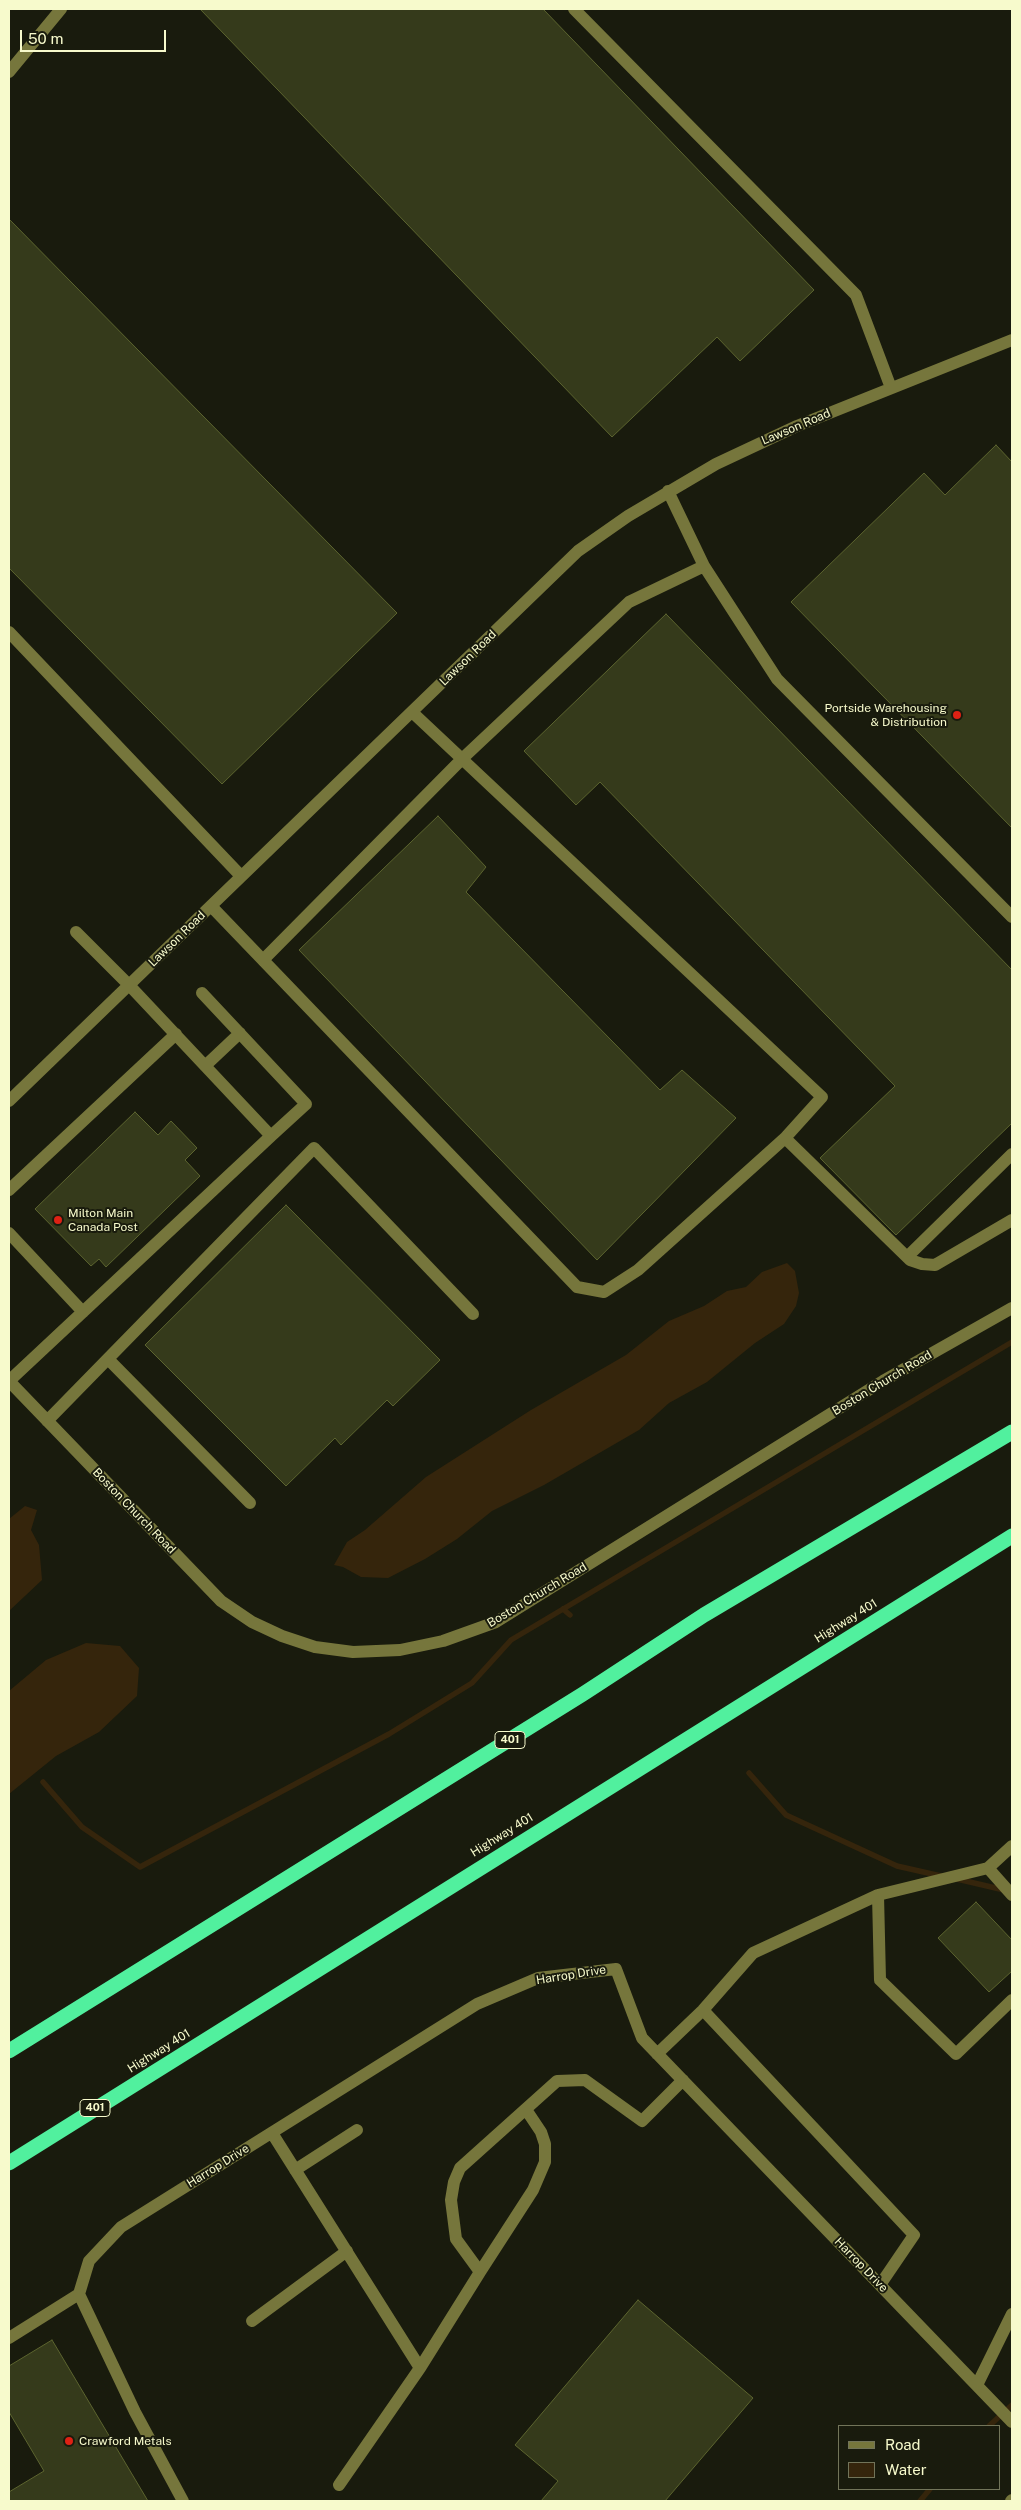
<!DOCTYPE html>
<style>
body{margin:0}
#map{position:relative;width:1021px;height:2510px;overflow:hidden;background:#191b0d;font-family:"Public Sans",sans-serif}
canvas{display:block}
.frame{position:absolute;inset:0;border:10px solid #f7facc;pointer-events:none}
.legend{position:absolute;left:838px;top:2425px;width:162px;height:65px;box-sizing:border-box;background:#191b0d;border:1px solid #727459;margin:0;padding:6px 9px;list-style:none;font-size:15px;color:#f7facc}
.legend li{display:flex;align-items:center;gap:10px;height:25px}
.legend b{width:25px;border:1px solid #727459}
.scale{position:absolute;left:20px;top:30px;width:146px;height:22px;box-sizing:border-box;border:2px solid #f7facc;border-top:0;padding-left:6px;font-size:15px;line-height:18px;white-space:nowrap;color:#f7facc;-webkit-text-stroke:4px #191b0d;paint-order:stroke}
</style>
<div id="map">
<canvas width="1021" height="2510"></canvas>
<div class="frame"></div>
<ul class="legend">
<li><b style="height:6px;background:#76763c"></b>Road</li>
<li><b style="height:14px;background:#35250c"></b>Water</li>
</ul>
<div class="scale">50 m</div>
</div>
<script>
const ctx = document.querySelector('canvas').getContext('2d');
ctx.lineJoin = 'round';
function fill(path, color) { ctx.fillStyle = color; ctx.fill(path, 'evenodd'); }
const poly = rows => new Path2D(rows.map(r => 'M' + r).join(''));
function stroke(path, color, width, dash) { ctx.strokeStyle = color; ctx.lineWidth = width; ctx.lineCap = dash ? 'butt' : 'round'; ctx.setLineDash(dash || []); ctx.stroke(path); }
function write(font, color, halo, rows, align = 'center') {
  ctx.font = font + ' "Public Sans",sans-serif'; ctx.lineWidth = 4; ctx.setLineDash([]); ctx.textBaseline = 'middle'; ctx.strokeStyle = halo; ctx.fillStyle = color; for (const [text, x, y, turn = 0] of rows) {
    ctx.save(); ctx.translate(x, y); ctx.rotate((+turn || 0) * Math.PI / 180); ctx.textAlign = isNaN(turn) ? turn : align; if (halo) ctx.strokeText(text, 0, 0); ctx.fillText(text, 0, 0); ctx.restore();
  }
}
fill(poly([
 [787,1263,795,1271,799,1293,796,1306,784,1324,755,1343,707,1382,669,1403,639,1430,544,1485,492,1511,457,1539,425,1559,388,1578,361,1577,343,1567,334,1565,347,1542,365,1530,426,1477,531,1410,626,1355,669,1321,704,1306,727,1291,746,1287,762,1272],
 [25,1506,37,1510,31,1530,39,1545,42,1580,9,1611,9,1519],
 [86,1643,120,1646,139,1668,137,1696,99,1732,56,1756,9,1794,9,1691,46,1660]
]), '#35250c');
stroke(poly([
 [563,1609,570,1615],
 [749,1773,786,1815,897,1866,941,1876],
 [43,1782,82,1827,140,1867,389,1734,472,1683,511,1640,1012,1342],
 [957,1879,1004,1890],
 [989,2426,1012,2405],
 [920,2501,930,2489]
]), '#35250c', 5.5);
const building = poly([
 [200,9,543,9,814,290,740,361,717,337,612,437,200,9],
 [9,219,397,613,222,784,9,568,9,219],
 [996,445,1012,462,1012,828,791,602,924,473,945,495,996,445],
 [666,614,1012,970,1012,1123,896,1235,820,1158,895,1086,600,782,576,805,524,751,666,614],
 [438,816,486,867,466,892,660,1090,682,1070,736,1118,597,1260,299,950,438,816],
 [135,1112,158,1135,171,1121,197,1148,185,1160,200,1176,106,1267,99,1259,91,1266,35,1209,135,1112],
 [286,1205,440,1360,393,1406,387,1400,341,1445,335,1438,286,1486,145,1345,286,1205],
 [976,1902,1012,1940,1012,1971,989,1992,938,1938,976,1902],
 [638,2300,753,2398,665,2501,541,2501,558,2481,515,2445,638,2300],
 [52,2340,148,2501,9,2501,9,2492,44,2471,9,2412,9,2366,52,2340]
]);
fill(building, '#353a1b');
stroke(building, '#5c642f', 1);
stroke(poly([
 [574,9,856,295,891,388],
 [9,72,61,9],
 [668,491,704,566,777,679,1012,917],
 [9,632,241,876],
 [412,712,822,1097,785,1138],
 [211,906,577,1287,604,1292,638,1270,785,1138,910,1260,922,1264,935,1265,1012,1220],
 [263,960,463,758,629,602,704,566],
 [202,993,306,1104,271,1136],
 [205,1066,240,1033],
 [9,1101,578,551,628,516,716,464,797,426,1012,340],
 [9,1190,176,1034],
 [9,1233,83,1312],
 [907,1257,1012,1154],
 [108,1359,250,1503],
 [9,1381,221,1601,252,1622,282,1636,315,1647,353,1652,400,1650,443,1641,496,1622,883,1381,1012,1308],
 [9,1381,271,1136,129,985,76,932],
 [47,1421,314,1148,473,1314],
 [988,1868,1012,1846],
 [878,1895,880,1980,956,2054,1012,2000],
 [703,2010,914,2235,880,2285],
 [657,2054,703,2010,753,1953,878,1895,988,1868,1012,1895],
 [272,2133,420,2368,339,2485],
 [295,2170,357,2130],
 [480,2272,533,2190,545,2162,545,2144,541,2132,527,2111],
 [79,2294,135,2412,183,2501],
 [252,2321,347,2251],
 [9,2338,79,2294,89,2261,121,2227,477,2004,538,1978,616,1969,642,2038,1012,2422],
 [420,2368,480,2272,456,2239,451,2200,454,2182,460,2168,557,2081,585,2080,642,2121,683,2080],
 [977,2385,1012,2314],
 [1011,2501,1012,2500]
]), '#76763c', 12);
stroke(poly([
 [9,2051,583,1694,704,1615,1012,1432],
 [9,2163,1012,1536]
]), '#51f09e', 15);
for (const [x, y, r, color] of [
 [957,715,5,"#de2114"],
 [58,1220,5,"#de2114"],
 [69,2441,5,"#de2114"]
]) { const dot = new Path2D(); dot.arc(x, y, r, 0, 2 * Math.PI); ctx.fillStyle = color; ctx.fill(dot); stroke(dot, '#191b0d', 2); }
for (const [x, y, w] of [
 [510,1740,30],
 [95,2108,30]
]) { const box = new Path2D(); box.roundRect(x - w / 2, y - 8.5, w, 17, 4); ctx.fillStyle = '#191b0d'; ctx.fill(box); stroke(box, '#f7facc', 1); }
write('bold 11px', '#f7facc', null, [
 ["401",510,1740],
 ["401",95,2108]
]);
write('12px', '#f7facc', '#191b0d', [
 ["Lawson Road",796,427,-23],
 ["Lawson Road",468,658,-44],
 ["Lawson Road",177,939,-44],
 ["Boston Church Road",882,1383,-31],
 ["Boston Church Road",134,1511,46],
 ["Boston Church Road",537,1595,-31],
 ["Highway 401",846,1621,-32],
 ["Highway 401",502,1835,-32],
 ["Harrop Drive",571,1975,-9],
 ["Highway 401",159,2051,-32],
 ["Harrop Drive",218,2166,-32],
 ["Harrop Drive",861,2265,46]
]);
write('12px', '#f7facc', '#191b0d', [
 ["Portside Warehousing",947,708,"right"],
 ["& Distribution",947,722,"right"],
 ["Milton Main",68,1213],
 ["Canada Post",68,1227],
 ["Crawford Metals",79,2441]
], 'left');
</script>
